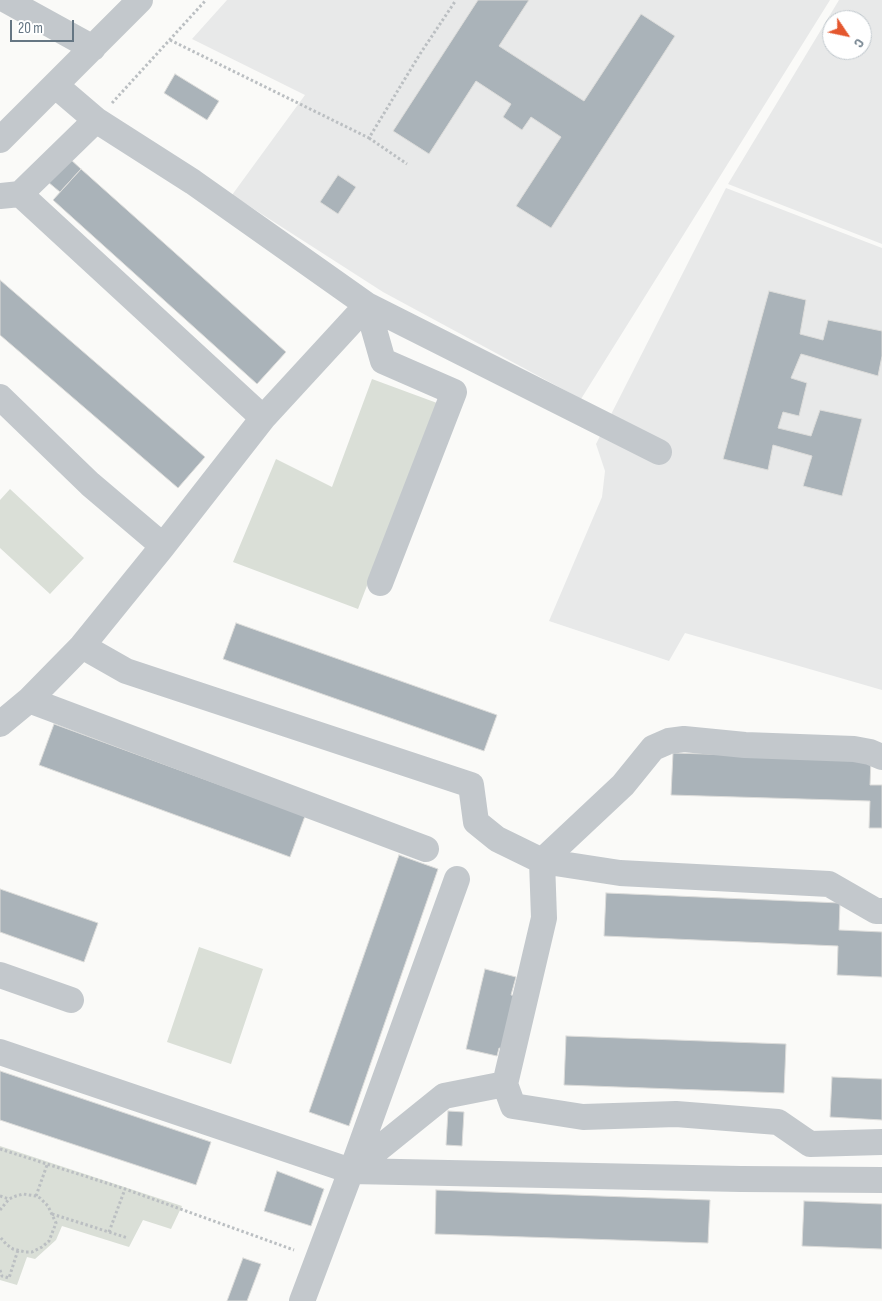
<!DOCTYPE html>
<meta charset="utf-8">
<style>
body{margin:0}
#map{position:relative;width:882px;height:1301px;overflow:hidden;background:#fafaf8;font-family:"Sofia Sans Condensed",sans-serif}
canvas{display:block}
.north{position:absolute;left:822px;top:10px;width:50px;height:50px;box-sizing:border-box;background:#fff;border:1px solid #c1c8cd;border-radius:50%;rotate:124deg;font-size:14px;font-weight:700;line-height:20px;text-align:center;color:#657683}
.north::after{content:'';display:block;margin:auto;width:18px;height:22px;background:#e4572e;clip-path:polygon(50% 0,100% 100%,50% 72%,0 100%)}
.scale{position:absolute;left:10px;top:20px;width:64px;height:22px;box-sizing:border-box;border:2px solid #657683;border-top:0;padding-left:6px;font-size:15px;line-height:18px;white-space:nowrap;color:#657683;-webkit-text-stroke:4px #fff;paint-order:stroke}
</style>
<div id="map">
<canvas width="882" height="1301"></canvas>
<div class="north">С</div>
<div class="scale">20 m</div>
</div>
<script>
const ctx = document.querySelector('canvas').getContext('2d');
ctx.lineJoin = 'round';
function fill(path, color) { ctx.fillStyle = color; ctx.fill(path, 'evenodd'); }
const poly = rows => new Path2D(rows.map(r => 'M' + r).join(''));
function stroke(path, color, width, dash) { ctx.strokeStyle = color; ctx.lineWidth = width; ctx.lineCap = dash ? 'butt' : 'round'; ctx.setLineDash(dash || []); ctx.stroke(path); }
fill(poly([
 [227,0,830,0,581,399,383,292,232,195,305,95,192,39],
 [839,0,882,0,882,244,728,184],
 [832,20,862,20,862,50,832,50],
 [726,188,882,248,882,690,685,633,669,661,549,621,602,497,605,471,596,444]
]), '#e8e9e9');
fill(poly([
 [372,379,437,403,358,609,233,562,276,459,332,487],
 [10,489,84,558,50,594,0,548,0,500],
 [199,947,263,969,231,1064,167,1042],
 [0,1146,182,1206,171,1229,143,1220,129,1247,62,1226,56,1240,35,1259,27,1257,17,1285,0,1280]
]), '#dadfd7');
const building = poly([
 [478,0,529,0,499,46,584,101,641,14,675,36,551,228,516,206,561,137,531,117,522,130,503,117,511,104,476,81,429,154,393,131,478,0],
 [175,74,219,101,207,120,164,93,175,74],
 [69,158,81,169,60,192,48,182,69,158],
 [81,169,286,352,257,384,53,200,81,169],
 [338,175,356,187,338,214,320,202,338,175],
 [0,280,205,457,178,488,0,335,0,280],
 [769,291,806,300,800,334,823,340,828,320,882,331,882,356,878,376,801,354,791,378,807,383,799,416,783,412,778,428,811,436,820,410,862,419,842,496,803,486,812,456,773,445,768,470,723,459,769,291],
 [236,623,497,715,484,751,223,659,236,623],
 [54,724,305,816,290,857,39,765,54,724],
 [673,753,871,759,870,785,882,785,882,828,869,828,870,801,671,795,673,753],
 [399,855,438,869,349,1126,309,1112,399,855],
 [0,889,98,923,84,962,0,932,0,889],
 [606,893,840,903,839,930,882,932,882,977,837,975,838,946,604,936,606,893],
 [485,969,516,977,511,995,517,996,505,1049,499,1048,497,1056,466,1049,485,969],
 [566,1036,786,1044,784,1093,564,1085,566,1036],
 [0,1071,211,1142,196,1185,0,1120,0,1071],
 [832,1077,882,1079,882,1120,830,1117,832,1077],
 [448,1111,464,1112,462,1146,446,1145,448,1111],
 [277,1171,324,1189,311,1226,264,1211,277,1171],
 [436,1190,710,1200,708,1243,435,1234,436,1190],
 [804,1201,882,1204,882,1249,802,1246,804,1201],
 [243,1258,261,1264,247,1301,227,1301,243,1258]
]);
fill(building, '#aab3b9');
stroke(building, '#dcdcda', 1);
stroke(poly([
 [170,40,369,138,420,54,456,0],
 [112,103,206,0],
 [369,138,407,164],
 [0,1149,125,1189,294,1250],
 [0,1196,9,1199],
 [36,1196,47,1165],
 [0,1210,9,1199,16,1196,23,1194,36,1196,40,1198,48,1206,56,1223,49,1241,42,1247,32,1252,25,1252,13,1249,6,1244,0,1237],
 [52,1214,128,1238],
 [109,1232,125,1189],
 [0,1270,2,1276,9,1278,18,1250]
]), '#bbbfc2', 3, [2.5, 2.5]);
stroke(poly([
 [6,0,93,48],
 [0,140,140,0],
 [20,194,263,418],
 [0,196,20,194,96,120],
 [367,305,383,361,454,392,380,583],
 [367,305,659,452],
 [0,397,90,484,163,546,263,418,367,305,193,182,96,120,55,85],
 [82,646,126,671,471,785,476,822,497,839,542,861,620,873,829,884,876,911,882,911],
 [29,700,426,849],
 [0,724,29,700,82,646,163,546],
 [0,975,71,1000],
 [0,1052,351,1171,302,1301],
 [505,1084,513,1106,583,1117,676,1114,778,1122,810,1144,882,1142],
 [352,1170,457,879],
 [351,1171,444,1096,505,1084,544,918,542,861,623,785,653,748,669,741,684,739,745,745,854,749,870,752,882,757],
 [351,1171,741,1179,882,1180]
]), '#c3c8cc', 26);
</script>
